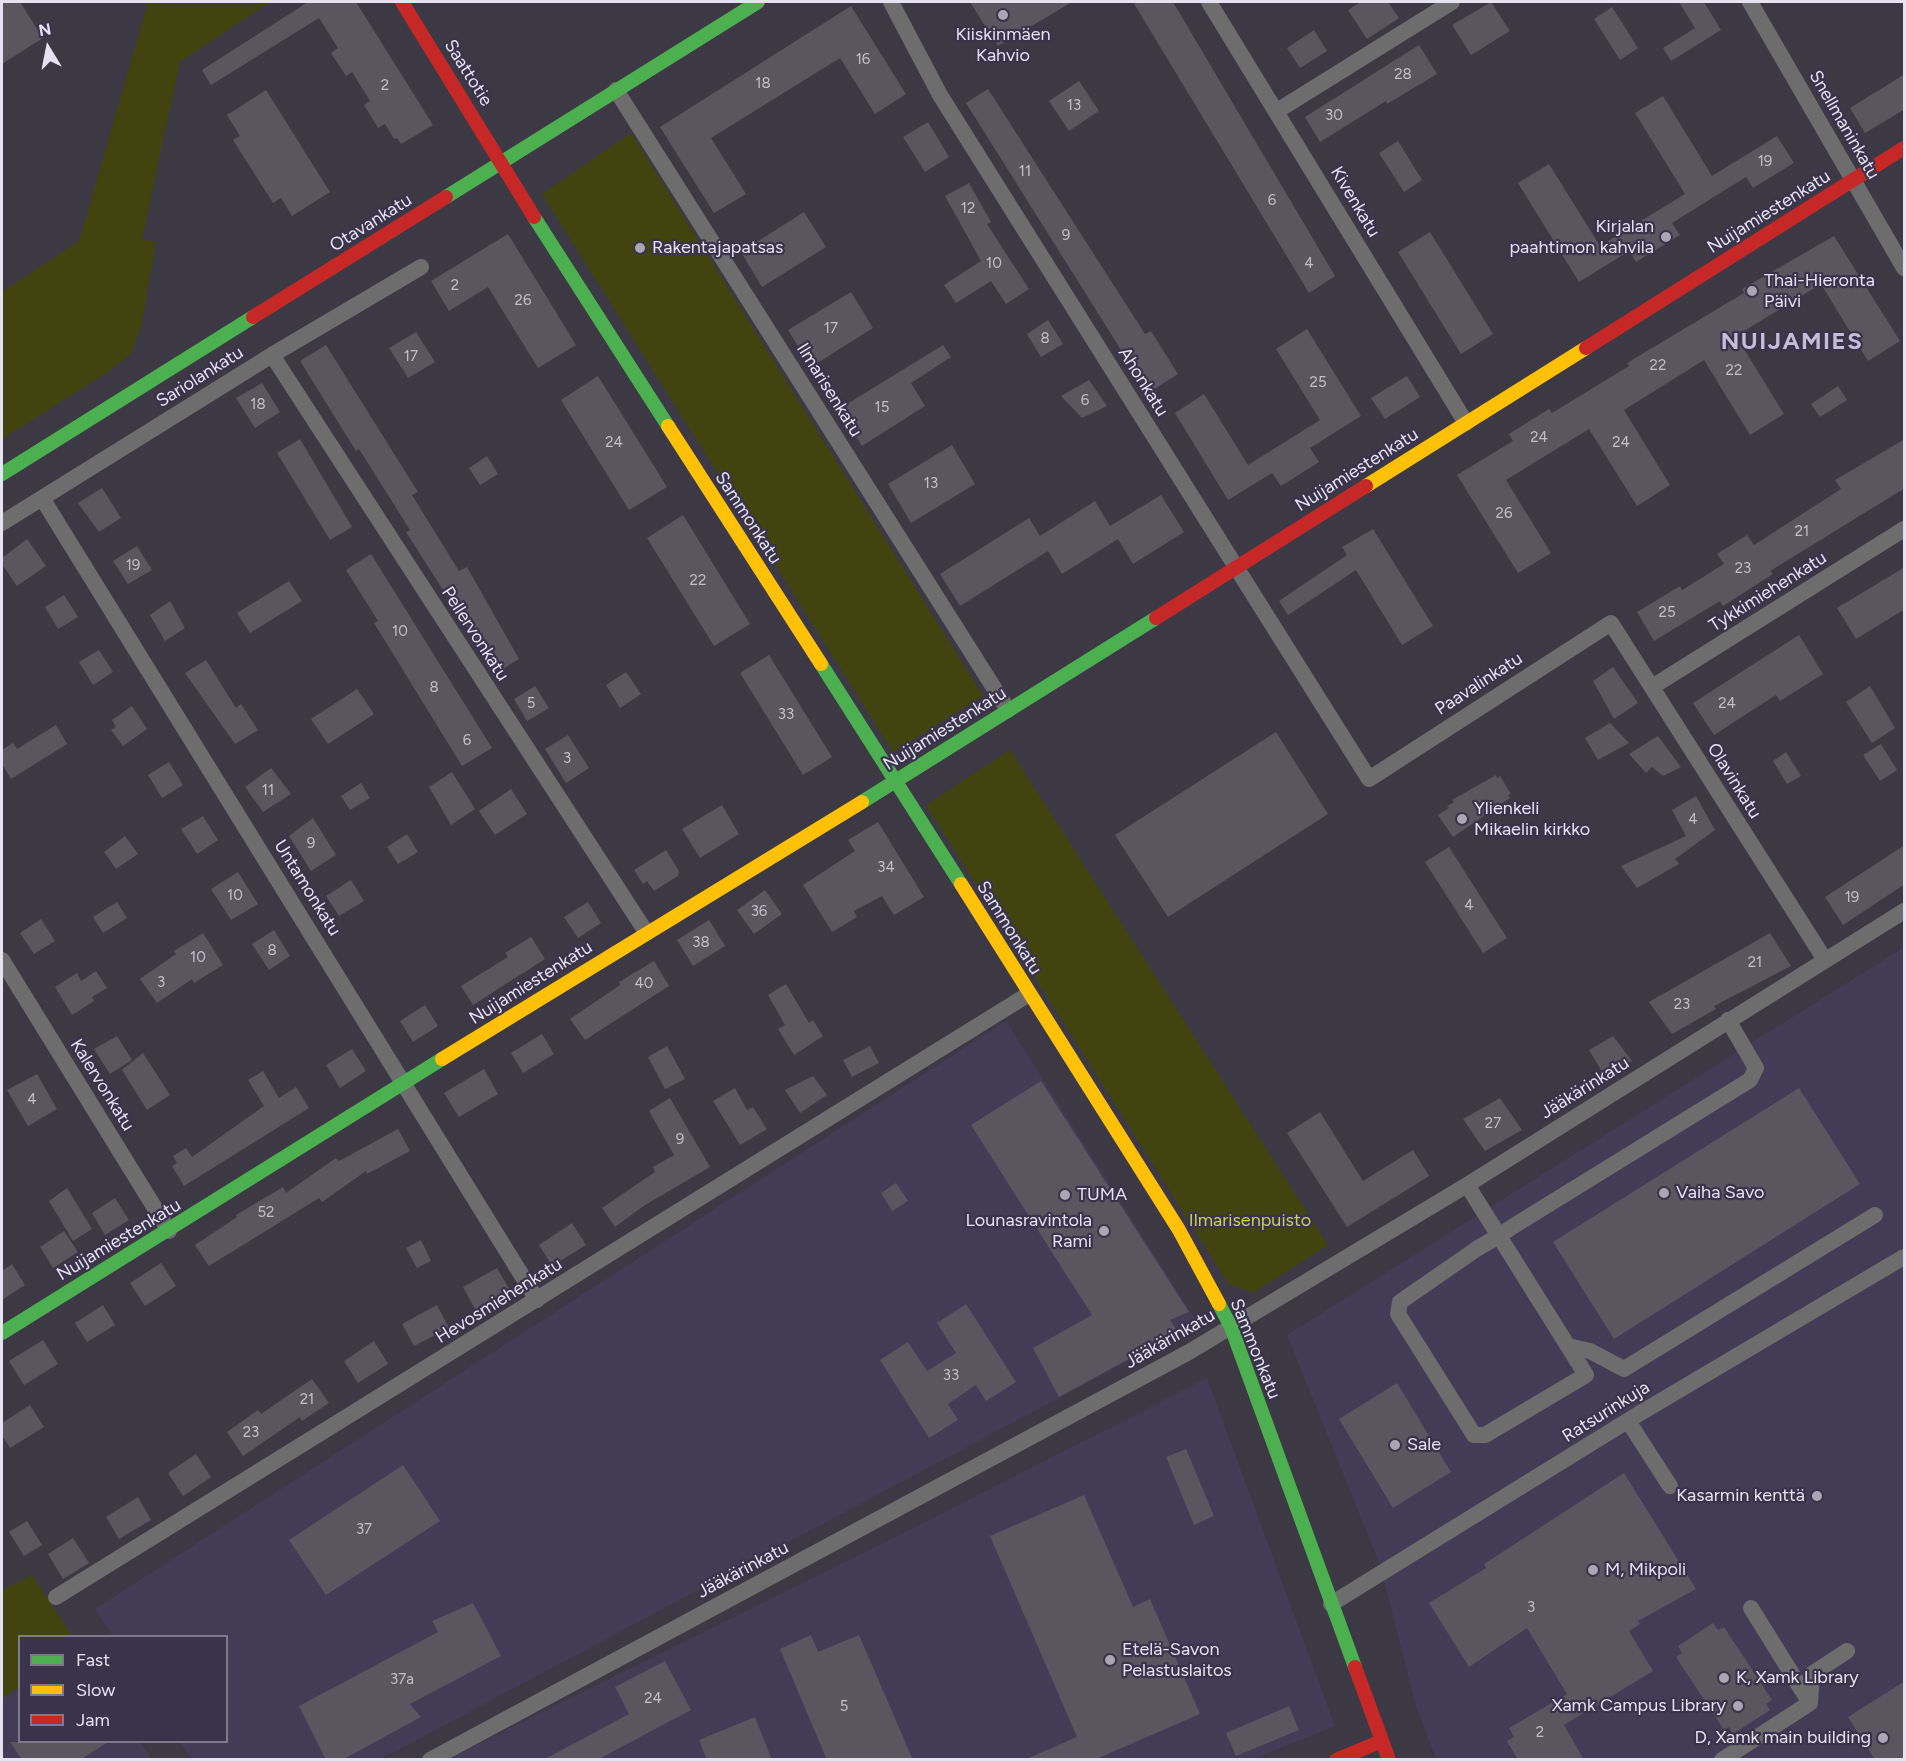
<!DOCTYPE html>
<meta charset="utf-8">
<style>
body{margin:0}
#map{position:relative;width:1906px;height:1761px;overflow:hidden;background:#3c3945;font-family:Figtree,sans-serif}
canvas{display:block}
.frame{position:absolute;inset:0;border:3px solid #e5e2f1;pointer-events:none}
.legend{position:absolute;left:18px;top:1635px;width:210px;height:108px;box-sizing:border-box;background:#39334b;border:2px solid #7e798d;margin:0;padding:8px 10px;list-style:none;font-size:18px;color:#e5e2f1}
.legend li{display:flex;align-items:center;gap:12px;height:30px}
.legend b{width:30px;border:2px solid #7e798d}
.north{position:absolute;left:18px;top:18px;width:60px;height:60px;-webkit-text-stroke:4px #39334b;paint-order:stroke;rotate:350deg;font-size:16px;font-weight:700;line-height:24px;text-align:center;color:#e5e2f1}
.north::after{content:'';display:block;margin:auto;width:21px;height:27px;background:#e5e2f1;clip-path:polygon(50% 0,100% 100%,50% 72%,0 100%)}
</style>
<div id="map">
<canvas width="1906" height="1761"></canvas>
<div class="frame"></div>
<ul class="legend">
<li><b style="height:8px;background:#4caf50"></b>Fast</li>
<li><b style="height:8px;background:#ffc107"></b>Slow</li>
<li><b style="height:8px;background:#c62828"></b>Jam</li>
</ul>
<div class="north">N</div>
</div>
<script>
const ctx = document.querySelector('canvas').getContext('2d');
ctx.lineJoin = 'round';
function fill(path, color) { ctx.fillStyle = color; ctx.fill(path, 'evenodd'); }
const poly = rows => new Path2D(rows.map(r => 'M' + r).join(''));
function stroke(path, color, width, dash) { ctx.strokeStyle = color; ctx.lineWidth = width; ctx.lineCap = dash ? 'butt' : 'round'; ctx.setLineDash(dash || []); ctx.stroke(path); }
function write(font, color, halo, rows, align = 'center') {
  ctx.font = font + ' Figtree,sans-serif'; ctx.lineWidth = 4.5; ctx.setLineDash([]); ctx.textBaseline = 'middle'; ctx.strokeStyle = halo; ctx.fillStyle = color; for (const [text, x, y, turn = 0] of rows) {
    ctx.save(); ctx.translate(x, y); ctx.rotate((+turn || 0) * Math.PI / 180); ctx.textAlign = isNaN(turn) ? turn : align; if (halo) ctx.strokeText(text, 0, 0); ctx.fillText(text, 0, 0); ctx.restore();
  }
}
fill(poly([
 [1904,947,1904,1759,1436,1759,1416,1706,1380,1565,1287,1335],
 [1006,1021,1198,1324,381,1759,192,1759,180,1742,226,1742,226,1636,113,1636,95,1609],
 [1207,1378,1335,1726,1252,1760,446,1760,923,1523],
 [19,1688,20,1742,140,1742,152,1759,2,1759,2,1698]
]), '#423c57');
fill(poly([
 [148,2,270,2,180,62,142,239,156,242,141,327,131,354,108,372,2,439,2,292,79,241],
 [631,133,983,696,893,752,542,194],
 [1010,750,1328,1245,1253,1293,1228,1283,926,805],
 [32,1575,72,1636,20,1636,19,1688,2,1698,2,1591]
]), '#41440e');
fill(poly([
 [2,2,20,2,43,38,2,64],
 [308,2,356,2,433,125,401,144,397,138,394,139,385,124,378,128,364,105,370,101,352,72,346,76,331,53,338,48,319,18,211,85,202,70],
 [970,2,1072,2,998,46],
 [1133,2,1173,2,1335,276,1309,293],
 [1361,2,1388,2,1399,18,1367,39,1348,10],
 [1491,2,1510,31,1471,55,1452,25],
 [1679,2,1704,2,1721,30,1671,61,1663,48,1695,28],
 [851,6,906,94,875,114,840,58,711,138,746,194,714,213,660,127],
 [1612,7,1638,48,1620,60,1594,19],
 [1314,30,1327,51,1300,68,1287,48],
 [1419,45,1437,74,1387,104,1386,101,1320,142,1305,117],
 [1905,74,1905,109,1865,133,1850,108],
 [1079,81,1099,111,1069,131,1049,101],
 [988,89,1145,334,1151,331,1178,374,1148,393,966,103],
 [266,90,330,192,292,216,281,198,273,203,233,140,240,136,227,115],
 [1663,96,1712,176,1777,136,1794,163,1753,188,1746,177,1672,223,1680,235,1636,262,1629,251,1579,282,1518,183,1549,164,1600,246,1685,194,1635,113],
 [928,122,949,157,925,172,903,137],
 [1398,141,1422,180,1404,192,1379,153],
 [969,183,991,222,987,224,1029,289,1006,304,991,281,956,303,944,285,981,261,945,196],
 [804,212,826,247,762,287,741,252],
 [1430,232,1493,334,1461,354,1398,252],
 [508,234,576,345,538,368,488,287,449,311,431,281],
 [1834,236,1900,341,1868,361,1821,284,1736,336,1784,414,1750,435,1704,360,1624,410,1670,485,1637,506,1589,429,1506,480,1551,553,1518,573,1457,475,1513,441,1509,434,1549,409,1552,413,1629,366,1627,363,1744,293,1742,289],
 [851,292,873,328,811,367,788,330],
 [1048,320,1063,344,1041,357,1027,334],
 [1307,329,1361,416,1310,448,1319,462,1281,486,1272,473,1228,500,1175,413,1204,394,1248,465,1320,420,1276,349],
 [416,332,435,362,408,378,389,348],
 [326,345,418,492,412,495,459,571,467,567,519,659,496,673,406,532,410,530,359,449,356,451,300,361],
 [943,345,951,357,911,383,925,406,862,446,839,409],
 [598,376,667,487,629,510,561,400],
 [1407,376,1420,397,1385,419,1371,398],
 [1089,380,1107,406,1082,418,1061,396],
 [262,383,280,412,255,428,236,398],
 [1838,386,1847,400,1820,417,1811,404],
 [300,439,352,527,330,540,277,453],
 [1905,439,1905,488,1770,571,1773,574,1723,606,1720,601,1654,641,1637,612,1680,586,1682,590,1724,564,1717,554,1747,535,1754,545,1841,489,1835,480],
 [952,445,975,484,911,523,888,484],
 [487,456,498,474,480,485,469,468],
 [102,488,121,518,99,532,78,503],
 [1161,495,1184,532,1133,564,1118,539,1062,574,1048,551,960,606,940,574,1029,518,1040,536,1095,501,1110,526],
 [683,515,750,624,714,646,647,538],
 [1373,529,1433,626,1402,645,1356,570,1288,615,1279,601,1347,555,1342,547],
 [27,539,46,566,17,586,2,564,2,558],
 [137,546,152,570,128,584,113,561],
 [371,554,492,748,462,766,374,623,378,621,346,570],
 [1905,567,1905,609,1856,639,1837,608],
 [289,581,302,601,250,633,237,613],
 [64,595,78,617,58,629,45,607],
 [170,601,185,628,165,641,150,615],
 [1799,635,1823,674,1780,701,1776,695,1714,735,1693,703],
 [99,650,113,672,93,685,79,662],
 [769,655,832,757,803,775,740,673],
 [206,660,236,708,241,704,258,730,235,744,185,673],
 [1613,667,1638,703,1614,719,1593,681],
 [626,672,641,694,620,708,606,685],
 [535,686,549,708,527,721,514,699],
 [1870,686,1895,728,1872,743,1846,702],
 [357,689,374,714,328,744,311,719],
 [132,706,147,729,123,746,111,730,116,727,112,720],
 [1610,723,1629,743,1598,760,1585,738],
 [56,725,67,744,11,779,2,764,2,750,13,743,17,749],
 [1276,732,1328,814,1168,917,1115,835],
 [568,735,589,768,566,783,545,749],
 [1658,736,1681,767,1663,776,1652,767,1646,773,1629,754],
 [1881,744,1897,770,1880,781,1863,755],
 [1786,752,1801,776,1787,784,1773,761],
 [169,762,183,785,162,798,148,775],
 [271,768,291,794,263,812,245,787],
 [452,772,475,809,451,825,429,787],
 [1496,775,1497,778,1500,776,1511,794,1508,795,1510,798,1453,837,1438,815,1449,808,1447,806,1454,802,1452,800],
 [361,783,370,798,350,810,341,796],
 [511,789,527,814,495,835,479,811],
 [1696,796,1715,830,1675,859,1679,864,1637,888,1621,866,1686,836,1672,810],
 [722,805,739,834,700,858,682,829],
 [203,816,218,840,197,854,181,829],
 [313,818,336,855,311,871,289,836],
 [878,822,924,897,894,915,882,896,854,911,857,917,832,932,803,885,855,851,848,840],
 [407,834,418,852,398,864,387,847],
 [125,836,138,854,116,869,104,852],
 [1905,845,1905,884,1843,925,1825,897],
 [1449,847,1507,938,1483,953,1425,862],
 [666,850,679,871,678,876,654,891,647,881,643,884,634,870],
 [238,872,258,904,231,920,211,889],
 [351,880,364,901,339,916,326,896],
 [765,890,782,914,754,934,737,910],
 [117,902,127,918,103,933,93,917],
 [588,902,601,923,578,938,564,917],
 [41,919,55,941,34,954,20,933],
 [709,920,725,946,693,966,677,940],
 [274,930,290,956,269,970,252,944],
 [203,933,223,965,194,983,192,979,157,1003,140,979,176,954,174,951],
 [1770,933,1791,966,1714,1006,1716,1009,1672,1034,1649,1002],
 [531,937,545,959,473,1005,461,986,508,957,505,953],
 [654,961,669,986,585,1040,570,1019,620,985,619,982],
 [96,971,107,988,92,997,94,1001,72,1015,55,987,77,973,81,981],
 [786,984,809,1023,813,1020,823,1036,794,1055,778,1029,785,1025,768,995],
 [425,1005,438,1026,413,1042,400,1021],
 [542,1034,554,1054,523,1073,511,1053],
 [117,1036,132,1060,110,1074,94,1049],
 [1613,1036,1632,1061,1604,1075,1589,1050],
 [667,1046,685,1079,665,1089,648,1057],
 [870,1046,879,1063,852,1077,843,1060],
 [352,1049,366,1071,340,1088,326,1065],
 [143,1053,170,1095,147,1110,122,1070],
 [484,1069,498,1094,459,1117,444,1093],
 [263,1071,279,1098,296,1087,309,1108,184,1186,172,1166,177,1163,173,1156,186,1148,192,1157,264,1106,248,1080],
 [37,1074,57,1109,28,1126,7,1090],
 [813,1076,827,1095,800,1113,785,1090],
 [1041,1081,1189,1312,1170,1320,1178,1332,1059,1397,1033,1348,1092,1315,971,1125],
 [735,1088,747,1110,753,1107,767,1129,740,1145,713,1101],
 [1799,1088,1860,1184,1614,1339,1553,1242],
 [670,1098,710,1167,645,1205,615,1227,602,1208,655,1172,653,1167,674,1155,649,1111],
 [1500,1098,1522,1130,1485,1151,1463,1119],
 [1320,1112,1363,1181,1413,1150,1429,1176,1347,1227,1287,1133],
 [398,1129,410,1151,367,1174,366,1171,322,1202,319,1198,209,1266,195,1245,237,1217,236,1215,283,1187,286,1193,336,1158,339,1161],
 [896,1183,908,1201,892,1211,881,1193],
 [67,1188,92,1229,73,1241,49,1201],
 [115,1198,129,1220,105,1235,92,1213],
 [572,1223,586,1245,552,1266,539,1245],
 [64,1231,78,1252,53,1268,40,1247],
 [421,1240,431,1261,417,1268,406,1248],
 [161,1263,176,1286,145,1306,130,1283],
 [12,1264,25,1285,2,1300,2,1271],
 [497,1268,511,1292,476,1311,463,1287],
 [966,1304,1016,1382,986,1401,976,1385,948,1404,958,1420,929,1438,880,1360,908,1342,927,1371,956,1353,937,1323],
 [103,1305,115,1325,87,1342,75,1323],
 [437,1305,449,1328,414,1346,402,1324],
 [43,1340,58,1364,24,1385,9,1361],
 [374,1341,388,1364,358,1383,344,1361],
 [312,1379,329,1403,302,1421,300,1417,243,1456,227,1432,258,1410,261,1414],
 [1397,1383,1451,1472,1393,1508,1339,1419],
 [30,1405,44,1427,10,1448,2,1435,2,1423],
 [1186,1449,1214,1516,1194,1525,1166,1457],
 [196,1454,211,1477,183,1496,168,1473],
 [403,1465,440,1521,326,1595,289,1540],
 [1624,1473,1696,1589,1638,1621,1640,1624,1629,1631,1653,1671,1564,1725,1584,1760,1518,1760,1507,1741,1514,1737,1509,1728,1567,1694,1527,1628,1469,1667,1429,1603,1486,1568,1484,1564],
 [1084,1495,1133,1607,1150,1599,1200,1714,1094,1760,1024,1760,1077,1737,990,1536],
 [138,1497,151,1520,119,1539,106,1517],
 [27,1521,42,1545,24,1556,9,1532],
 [73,1538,89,1563,63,1579,48,1554],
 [473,1603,501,1656,410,1704,421,1717,342,1760,326,1760,299,1706,438,1632,432,1621],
 [1713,1623,1718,1630,1724,1627,1772,1700,1766,1704,1770,1710,1733,1734,1729,1727,1724,1730,1676,1657,1682,1653,1678,1646],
 [811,1635,818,1652,859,1635,913,1760,827,1760,780,1649],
 [665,1661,691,1710,597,1760,543,1760,629,1714,615,1687],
 [1905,1681,1905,1760,1875,1760,1848,1717],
 [1289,1706,1299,1730,1236,1756,1226,1733],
 [755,1717,772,1760,707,1760,699,1740],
 [10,1742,108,1742,80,1760,22,1760]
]), '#595660');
stroke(poly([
 [891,2,940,95,1369,779,1611,623,1825,960],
 [1209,2,1466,423],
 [1750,2,1904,268],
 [616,90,1008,710],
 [1277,111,1452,2],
 [272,355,646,932],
 [42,498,537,1300],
 [2,523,272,355,421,267],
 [1652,687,1904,529],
 [2,960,169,1231],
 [1467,1185,1499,1236,1586,1375,1485,1435,1474,1435,1398,1314,1400,1302,1478,1248,1499,1236,1512,1227,1750,1080,1756,1068,1728,1020],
 [1568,1346,1590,1351,1624,1369,1875,1215],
 [1628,1421,1670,1486],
 [56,1597,1029,994],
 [1331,1604,1637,1415,1904,1257],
 [1751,1608,1810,1703],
 [430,1760,1189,1352,1467,1185,1904,911],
 [1722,1760,1810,1703,1812,1674,1847,1651]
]), '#6d6d6d', 16);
stroke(poly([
 [446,197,758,2],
 [534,217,668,426],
 [2,474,253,317],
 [821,664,961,884],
 [862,802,1156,618],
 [1219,1304,1231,1327,1355,1667],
 [2,1333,442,1059]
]), '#4caf50', 14);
stroke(poly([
 [668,426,821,664],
 [1366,486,1586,348],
 [961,884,1179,1230,1219,1304],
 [442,1059,862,802]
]), '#ffc107', 14);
stroke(poly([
 [402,2,534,217],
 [253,317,446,197],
 [1586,348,1904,148],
 [1156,618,1366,486],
 [1355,1667,1389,1760],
 [1336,1760,1382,1741]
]), '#c62828', 14);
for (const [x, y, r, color] of [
 [1003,15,6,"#aaa7b5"],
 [1666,237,6,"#aaa7b5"],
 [640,248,6,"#aaa7b5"],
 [1752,291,6,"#aaa7b5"],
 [1462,819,6,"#aaa7b5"],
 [1664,1193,6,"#aaa7b5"],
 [1065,1195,6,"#aaa7b5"],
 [1104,1231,6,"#aaa7b5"],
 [1395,1445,6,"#aaa7b5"],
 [1817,1496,6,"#aaa7b5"],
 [1593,1570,6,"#aaa7b5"],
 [1110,1660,6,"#aaa7b5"],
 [1724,1678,6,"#aaa7b5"],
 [1738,1706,6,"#aaa7b5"],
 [1883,1738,6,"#aaa7b5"]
]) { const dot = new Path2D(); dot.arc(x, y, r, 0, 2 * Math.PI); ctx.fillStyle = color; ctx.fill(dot); stroke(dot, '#39334b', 2); }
write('15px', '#c2bfcd', null, [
 ["16",863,60],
 ["28",1403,75],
 ["18",763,84],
 ["2",385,86],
 ["13",1074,106],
 ["30",1334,116],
 ["19",1765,162],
 ["11",1025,172],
 ["6",1272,201],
 ["12",968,209],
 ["9",1066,236],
 ["10",994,264],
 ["4",1309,264],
 ["2",455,286],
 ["26",523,301],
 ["17",831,329],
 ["8",1045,339],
 ["17",411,357],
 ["22",1658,366],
 ["22",1734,371],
 ["25",1318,383],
 ["6",1085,401],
 ["18",258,405],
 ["15",882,408],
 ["24",1539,438],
 ["24",614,443],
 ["24",1621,443],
 ["13",931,484],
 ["26",1504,514],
 ["21",1802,532],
 ["19",133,566],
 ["23",1743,569],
 ["22",698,581],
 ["25",1667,613],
 ["10",400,632],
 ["8",434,688],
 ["5",531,704],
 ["24",1727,704],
 ["33",786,715],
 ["6",467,741],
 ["3",567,759],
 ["11",268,791],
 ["4",1693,820],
 ["9",311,844],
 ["34",886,868],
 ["10",235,896],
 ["19",1852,898],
 ["4",1469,906],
 ["36",759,912],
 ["38",701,943],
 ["8",272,951],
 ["10",198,958],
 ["21",1755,963],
 ["3",161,983],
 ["40",644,984],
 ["23",1682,1005],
 ["4",32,1100],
 ["27",1493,1124],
 ["9",680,1140],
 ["52",266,1213],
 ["33",951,1376],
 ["21",307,1400],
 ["23",251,1433],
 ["37",364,1530],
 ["3",1531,1608],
 ["37a",402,1680],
 ["24",653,1699],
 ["5",844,1707],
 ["2",1540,1733]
]);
write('18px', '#e5e2f1', '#39334b', [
 ["Kiiskinmäen",1003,35,"center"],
 ["Kahvio",1003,56,"center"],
 ["Kirjalan",1654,227,"right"],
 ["paahtimon kahvila",1654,248,"right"],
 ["Rakentajapatsas",652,248],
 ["Thai-Hieronta",1764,281],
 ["Päivi",1764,302],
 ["Ylienkeli",1474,809],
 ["Mikaelin kirkko",1474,830],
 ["Vaiha Savo",1676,1193],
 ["TUMA",1077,1195],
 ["Lounasravintola",1092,1221,"right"],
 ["Rami",1092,1242,"right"],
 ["Sale",1407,1445],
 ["Kasarmin kenttä",1805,1496,"right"],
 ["M, Mikpoli",1605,1570],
 ["Etelä-Savon",1122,1650],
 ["Pelastuslaitos",1122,1671],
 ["K, Xamk Library",1736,1678],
 ["Xamk Campus Library",1726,1706,"right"],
 ["D, Xamk main building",1871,1738,"right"]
], 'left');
write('18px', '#e5e2f1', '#39334b', [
 ["Saattotie",468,73,58],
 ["Snellmaninkatu",1844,125,60],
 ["Kivenkatu",1355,202,59],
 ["Nuijamiestenkatu",1769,212,-32],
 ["Otavankatu",371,223,-32],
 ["Sariolankatu",200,377,-32],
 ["Ahonkatu",1143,382,58],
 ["Ilmarisenkatu",829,390,58],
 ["Nuijamiestenkatu",1357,470,-32],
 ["Sammonkatu",748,518,57],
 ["Tykkimiehenkatu",1768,592,-32],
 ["Pellervonkatu",475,634,57],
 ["Paavalinkatu",1479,684,-33],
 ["Nuijamiestenkatu",945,729,-32],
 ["Olavinkatu",1734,781,58],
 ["Untamonkatu",307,888,58],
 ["Sammonkatu",1009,928,58],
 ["Nuijamiestenkatu",531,983,-32],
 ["Kalervonkatu",102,1085,58],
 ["Jääkärinkatu",1585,1088,-32],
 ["Nuijamiestenkatu",119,1240,-31],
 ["Hevosmiehenkatu",499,1301,-32],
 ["Jääkärinkatu",1170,1339,-30],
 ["Sammonkatu",1255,1349,68],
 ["Ratsurinkuja",1606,1412,-32],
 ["Jääkärinkatu",743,1570,-28]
]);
write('18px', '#c7d24f', '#39334b', [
 ["Ilmarisenpuisto",1250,1221]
]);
ctx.letterSpacing = '1.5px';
write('bold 24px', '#c4bedb', '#39334b', [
 ["NUIJAMIES",1792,342]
]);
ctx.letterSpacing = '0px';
</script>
